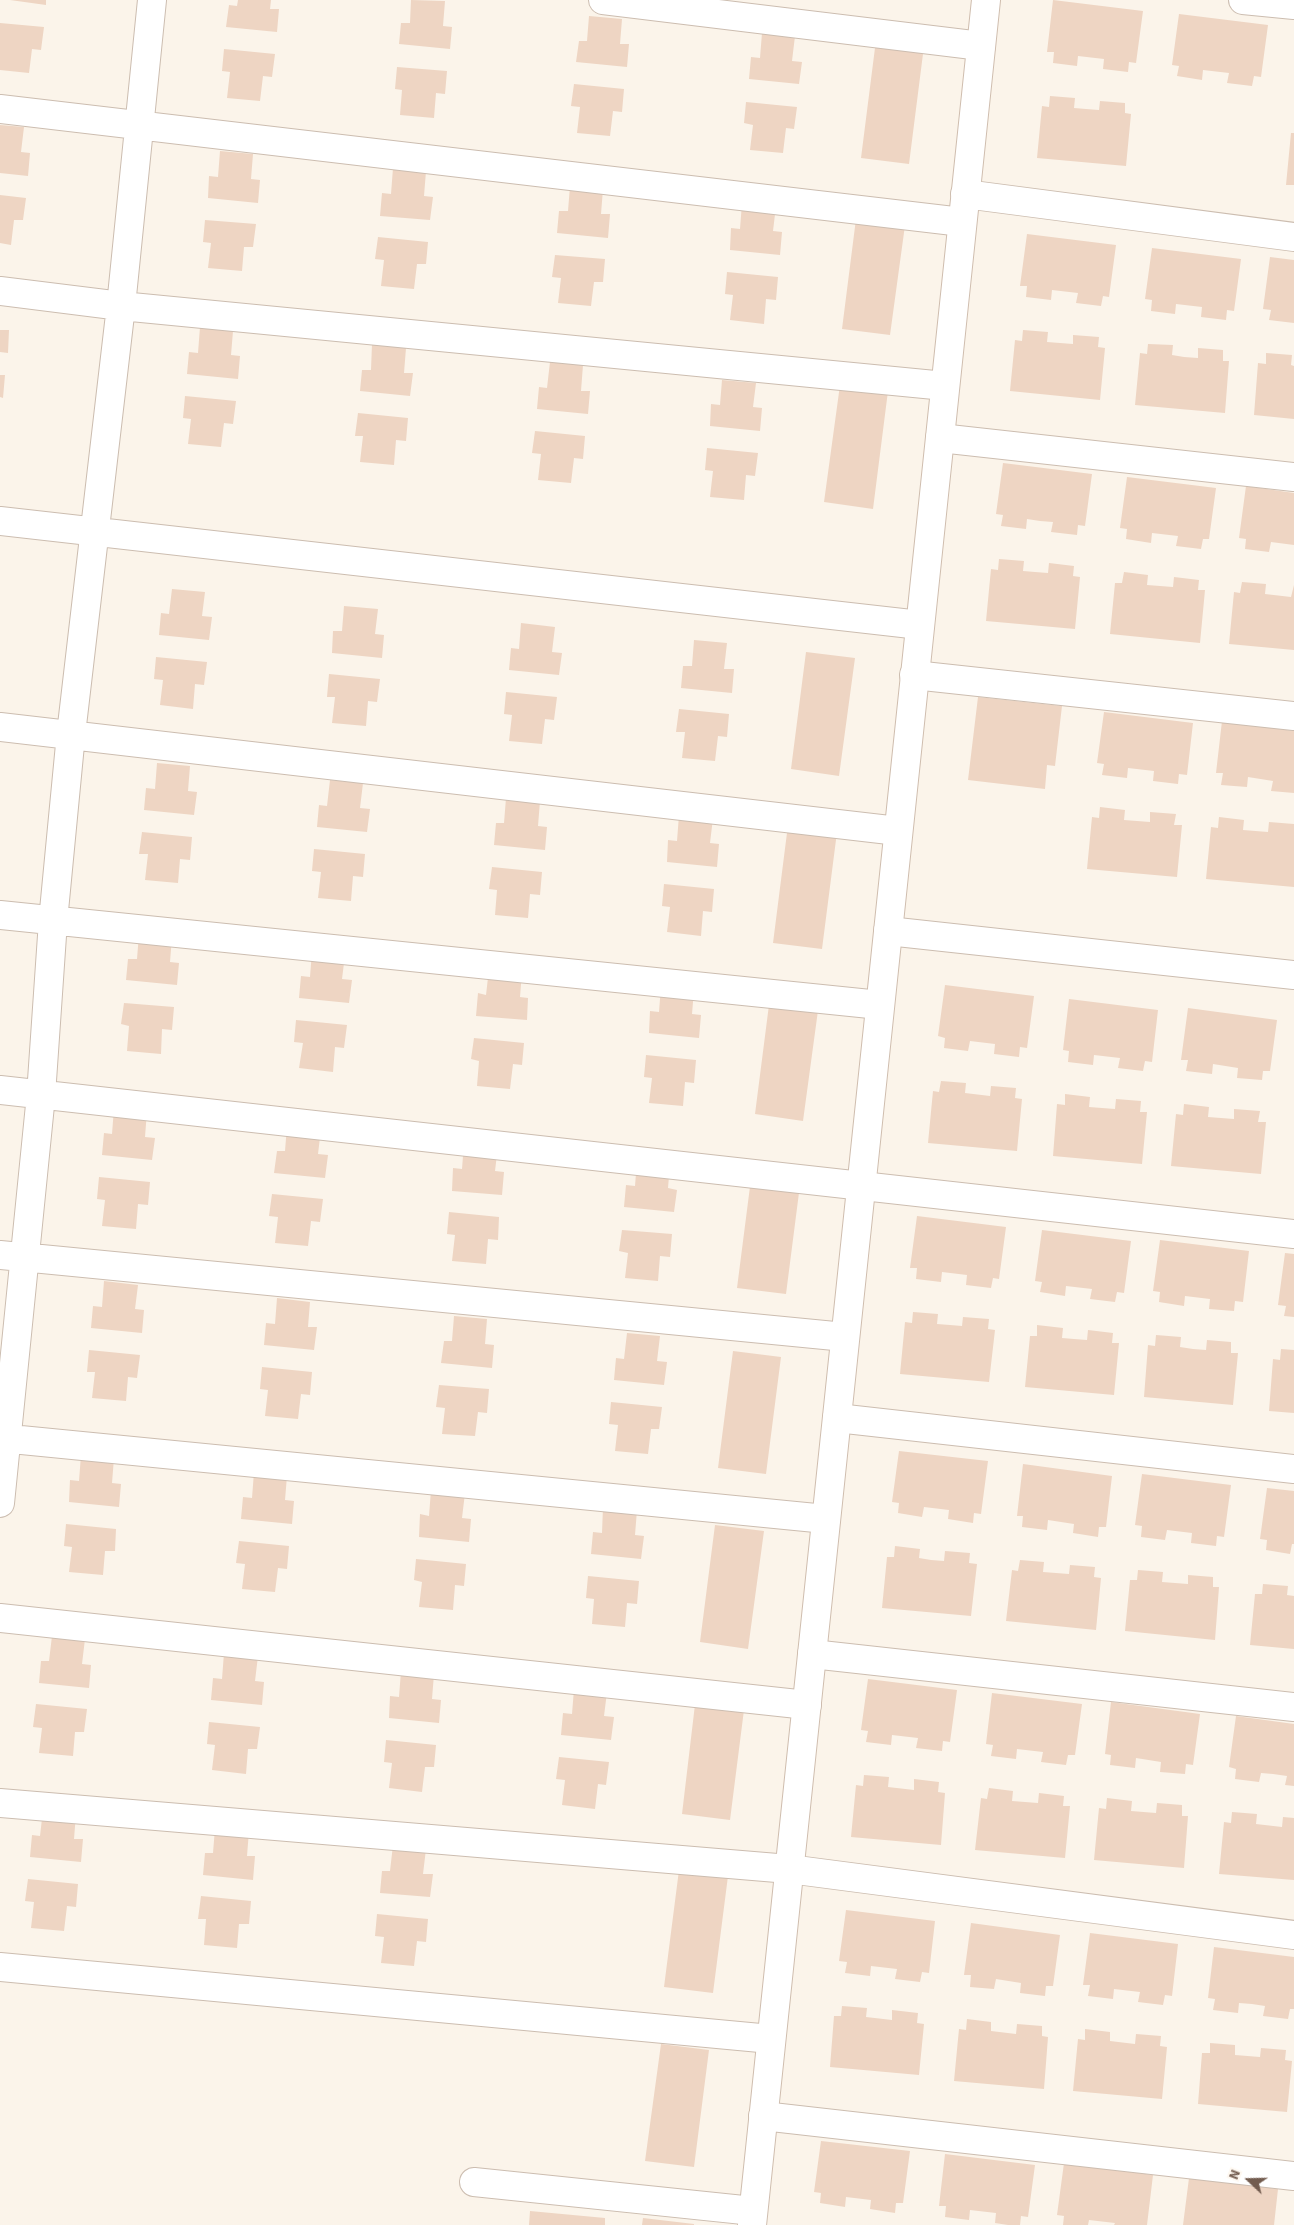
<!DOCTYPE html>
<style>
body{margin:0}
#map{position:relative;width:1294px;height:2225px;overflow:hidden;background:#fbf4ea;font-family:"Source Sans 3",sans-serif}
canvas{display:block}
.north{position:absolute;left:1224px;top:2155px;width:50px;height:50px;-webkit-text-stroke:4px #fef8f0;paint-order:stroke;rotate:291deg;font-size:14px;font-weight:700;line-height:20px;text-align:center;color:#735c4f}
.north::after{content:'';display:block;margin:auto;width:18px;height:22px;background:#735c4f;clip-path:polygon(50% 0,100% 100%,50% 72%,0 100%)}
</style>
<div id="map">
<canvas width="1294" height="2225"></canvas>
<div class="north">N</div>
</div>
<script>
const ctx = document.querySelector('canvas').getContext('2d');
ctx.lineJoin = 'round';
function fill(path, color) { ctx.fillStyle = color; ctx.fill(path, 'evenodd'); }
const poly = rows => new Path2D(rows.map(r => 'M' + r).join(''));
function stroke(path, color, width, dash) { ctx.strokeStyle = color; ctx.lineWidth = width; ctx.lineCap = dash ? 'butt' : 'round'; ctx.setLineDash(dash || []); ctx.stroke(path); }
fill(poly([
 [10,0,46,0,46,5],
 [238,0,271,0,270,9,279,9,277,32,226,27,229,5,237,6],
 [411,0,445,1,443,26,452,27,450,49,399,44,401,23,410,23],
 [1053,0,1143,11,1136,63,1129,62,1128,72,1103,69,1104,59,1078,56,1077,66,1053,63,1054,52,1047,52],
 [1179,14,1268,25,1261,77,1254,76,1252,86,1227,83,1229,73,1203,70,1202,80,1177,76,1179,66,1172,65],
 [589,16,622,19,620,44,629,44,627,67,576,62,579,41,587,41],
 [0,23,44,27,41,50,32,49,29,73,0,70],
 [762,33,795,36,792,61,802,62,799,84,749,79,751,57,760,58],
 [876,40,924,46,909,164,861,158],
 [224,49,275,54,272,77,263,76,260,101,227,98,230,72,222,71],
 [397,67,447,71,445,94,436,93,434,118,400,115,402,90,395,89],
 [574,84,624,89,622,112,613,111,610,136,577,133,580,107,571,106],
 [1050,96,1075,98,1074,108,1086,109,1099,110,1100,101,1125,103,1125,113,1131,114,1126,166,1037,158,1042,106,1049,107],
 [746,102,797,107,794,129,786,128,783,153,750,150,753,125,744,123],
 [0,125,24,127,21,152,30,153,28,176,0,173],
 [1291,133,1294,133,1294,185,1286,185],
 [220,151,253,154,251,179,260,180,258,203,208,198,209,176,218,177],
 [393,168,426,171,424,196,433,197,430,220,380,216,382,193,391,194],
 [570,186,603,189,601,214,610,214,608,238,557,233,559,211,568,211],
 [0,195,26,198,23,220,14,220,11,245,0,243],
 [742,203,776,206,773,231,782,232,780,255,730,250,731,228,740,229],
 [857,211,906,218,890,335,842,329],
 [205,220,256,224,253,247,244,247,242,271,208,268,211,243,203,242],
 [1027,234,1116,245,1109,297,1103,296,1101,306,1076,303,1078,293,1052,290,1051,300,1026,297,1027,286,1020,286],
 [378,237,428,242,426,264,417,264,414,289,381,286,384,260,375,259],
 [1152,248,1241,259,1234,311,1227,310,1226,320,1201,317,1202,307,1176,304,1175,314,1151,311,1152,300,1145,299],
 [555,255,605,259,603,282,594,282,591,306,558,303,561,278,552,277],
 [1270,257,1294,260,1294,323,1269,320,1271,310,1263,309],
 [727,272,778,277,776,300,766,299,764,324,730,320,733,295,725,294],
 [200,327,233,331,231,355,240,356,238,379,187,374,189,352,198,353],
 [0,330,9,330,8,353,0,352],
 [1023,330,1048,332,1047,342,1073,344,1073,335,1099,337,1098,347,1105,348,1100,400,1010,391,1015,340,1022,341],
 [372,344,406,348,404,373,413,373,410,396,360,391,362,370,371,370],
 [1148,344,1173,345,1172,355,1184,357,1198,358,1198,348,1223,350,1223,361,1229,361,1225,413,1135,405,1140,353,1147,354],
 [1266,353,1292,355,1291,365,1294,366,1294,419,1254,415,1258,363,1266,364],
 [550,362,583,365,581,391,590,391,588,414,537,409,539,387,547,388],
 [0,375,5,375,3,398,0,397],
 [722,380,756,383,753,407,762,408,760,431,710,426,711,404,720,405],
 [840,385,888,391,873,509,824,502],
 [185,396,236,401,233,424,224,423,221,447,188,444,191,419,183,418],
 [358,413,408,418,406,441,396,440,394,465,360,462,363,436,355,436],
 [535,431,585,436,583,459,574,458,571,483,538,480,541,454,532,453],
 [707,448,758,453,755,476,746,475,744,500,710,497,713,471,705,470],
 [1003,463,1092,474,1085,526,1078,525,1077,535,1051,532,1053,522,1040,521,1027,519,1026,529,1001,526,1003,515,996,514],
 [1127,477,1216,488,1209,539,1203,539,1201,549,1176,546,1178,536,1152,533,1151,543,1126,539,1127,529,1120,528],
 [1246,486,1294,493,1294,545,1271,542,1269,552,1245,549,1246,539,1239,538],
 [999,559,1024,561,1023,571,1035,572,1048,573,1049,563,1074,566,1073,576,1080,577,1075,629,986,621,991,569,998,570],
 [1124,572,1148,575,1147,585,1173,587,1174,577,1199,580,1198,590,1205,590,1200,643,1110,634,1115,583,1122,583],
 [1242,582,1266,584,1265,594,1291,597,1294,585,1294,650,1229,644,1234,592,1240,593],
 [172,589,205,592,202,616,212,617,209,640,159,635,161,613,169,614],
 [344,606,378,609,375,634,384,635,382,658,332,653,333,631,342,631],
 [521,623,555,627,552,652,562,653,559,675,509,670,511,648,519,649],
 [694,640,727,643,724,669,734,669,732,693,681,688,683,666,692,666],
 [806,652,855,658,839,776,791,769],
 [156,657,207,662,204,685,195,684,193,709,160,705,163,680,154,679],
 [329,674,380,679,377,702,368,701,366,726,332,723,335,697,327,697],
 [506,692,557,697,554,720,545,719,542,744,509,741,512,715,504,714],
 [978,697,1062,706,1055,766,1047,765,1045,789,968,780],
 [679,709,729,714,727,737,718,736,715,761,682,758,685,732,676,732],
 [1104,712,1193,723,1187,775,1179,774,1178,784,1153,781,1154,771,1128,768,1127,778,1102,775,1104,764,1097,763],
 [1222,721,1294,731,1294,793,1271,791,1273,781,1248,777,1247,787,1221,785,1223,773,1216,773],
 [157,763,190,766,188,791,197,792,194,815,144,810,146,788,155,789],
 [330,780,363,783,360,808,370,809,367,832,317,827,319,805,327,806],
 [506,798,540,801,538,826,547,827,545,850,494,845,496,823,504,823],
 [1100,807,1125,810,1124,820,1150,822,1150,812,1176,814,1174,825,1182,825,1177,877,1087,869,1092,817,1099,818],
 [679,815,713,818,710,843,719,844,717,867,667,862,668,840,677,841],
 [1219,817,1244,820,1243,830,1268,832,1269,822,1294,824,1294,887,1206,879,1211,827,1218,828],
 [788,825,837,832,822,949,773,943],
 [142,832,192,837,190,860,180,859,178,883,145,880,148,854,139,854],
 [314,849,365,854,363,877,353,876,351,901,318,898,321,872,312,871],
 [492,867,542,872,540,895,530,894,528,918,495,915,497,890,489,889],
 [664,884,714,889,712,912,703,911,701,936,667,932,670,907,662,906],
 [139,934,172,937,170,962,179,963,177,985,126,980,128,959,137,959],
 [312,951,345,955,342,979,352,980,349,1003,299,998,301,976,310,977],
 [489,969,522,972,520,997,528,998,527,1020,476,1016,478,993,486,995],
 [945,985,1034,996,1027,1048,1020,1047,1019,1057,994,1054,995,1044,970,1041,968,1051,944,1048,945,1038,938,1036],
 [661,986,694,990,692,1014,701,1015,699,1038,649,1033,650,1011,659,1012],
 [770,997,819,1003,803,1121,755,1114],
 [1069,999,1158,1010,1152,1062,1145,1061,1143,1071,1118,1068,1120,1058,1094,1055,1093,1065,1068,1062,1069,1051,1063,1050],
 [124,1003,174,1007,172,1030,162,1029,161,1054,127,1051,129,1026,121,1024],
 [1188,1008,1277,1020,1270,1071,1263,1071,1262,1080,1237,1078,1238,1068,1213,1064,1212,1074,1186,1071,1188,1060,1181,1060],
 [296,1020,347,1025,344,1048,335,1047,333,1072,299,1068,303,1043,294,1042],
 [474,1038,524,1043,522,1065,513,1064,510,1089,477,1086,479,1061,471,1059],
 [646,1055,696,1060,694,1083,685,1082,683,1106,649,1103,652,1078,644,1077],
 [941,1081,966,1083,965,1093,990,1096,991,1086,1016,1088,1015,1098,1022,1099,1017,1151,928,1143,933,1091,939,1092],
 [1065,1094,1090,1097,1089,1107,1115,1109,1116,1099,1141,1101,1140,1112,1147,1112,1142,1164,1053,1156,1057,1104,1065,1105],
 [1184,1104,1209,1107,1208,1117,1234,1119,1234,1109,1260,1111,1258,1122,1266,1122,1261,1174,1171,1166,1176,1114,1183,1115],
 [114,1108,147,1111,145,1137,155,1138,152,1160,102,1155,104,1133,112,1134],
 [287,1126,321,1129,318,1154,328,1155,325,1178,274,1173,277,1151,285,1151],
 [464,1143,498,1146,495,1171,504,1172,502,1195,452,1191,453,1168,462,1169],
 [637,1161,670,1164,668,1188,677,1190,674,1212,624,1207,626,1185,635,1186],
 [752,1171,801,1177,786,1294,737,1288],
 [99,1177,150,1182,148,1205,138,1204,136,1229,102,1226,105,1200,97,1199],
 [272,1194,323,1199,320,1222,311,1221,308,1246,275,1243,278,1217,269,1216],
 [449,1212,499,1217,498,1240,488,1239,486,1264,452,1261,455,1235,447,1234],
 [917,1216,1006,1227,999,1279,993,1278,991,1288,966,1285,967,1275,942,1272,941,1282,916,1279,917,1268,910,1268],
 [622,1230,672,1234,670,1257,660,1256,658,1281,625,1278,628,1253,619,1251],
 [1042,1230,1131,1241,1124,1293,1117,1292,1115,1302,1090,1299,1092,1289,1066,1286,1065,1296,1040,1292,1042,1282,1035,1281],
 [1160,1240,1249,1251,1243,1302,1235,1301,1234,1311,1209,1309,1210,1299,1185,1296,1184,1306,1159,1302,1160,1292,1153,1291],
 [1285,1253,1294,1254,1294,1317,1284,1316,1286,1306,1278,1305],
 [104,1281,138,1285,135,1309,144,1310,142,1333,91,1328,93,1306,102,1307],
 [277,1298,310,1302,308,1327,317,1327,314,1350,264,1345,266,1323,275,1324],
 [913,1312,938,1314,937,1324,950,1325,962,1326,963,1317,989,1319,988,1329,995,1330,989,1382,900,1374,905,1322,912,1323],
 [454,1316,487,1319,485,1344,494,1345,492,1368,441,1363,444,1341,452,1341],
 [1037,1325,1063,1328,1062,1338,1074,1339,1087,1340,1088,1330,1113,1333,1112,1343,1119,1343,1114,1395,1025,1387,1030,1336,1037,1336],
 [627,1333,660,1336,657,1361,667,1362,664,1385,614,1380,616,1358,624,1359],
 [1156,1335,1181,1337,1180,1347,1193,1349,1206,1350,1207,1340,1231,1342,1231,1353,1238,1353,1233,1405,1144,1397,1148,1345,1155,1346],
 [1281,1349,1294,1350,1294,1413,1269,1411,1273,1359,1280,1360],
 [89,1350,140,1355,137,1378,128,1377,126,1401,92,1398,95,1372,87,1372],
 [733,1351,781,1357,766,1474,718,1468],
 [262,1367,312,1372,310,1395,301,1394,298,1419,265,1416,268,1390,260,1389],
 [439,1385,489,1389,487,1413,478,1412,475,1436,442,1434,445,1408,436,1407],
 [611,1402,662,1407,659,1429,651,1429,648,1454,615,1451,618,1425,609,1424],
 [899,1451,988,1461,981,1514,974,1513,973,1523,948,1519,949,1510,924,1507,922,1517,898,1513,899,1503,892,1502],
 [81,1455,114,1458,112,1483,121,1484,119,1507,69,1502,70,1480,79,1481],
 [1023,1464,1112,1476,1106,1527,1099,1527,1098,1537,1073,1533,1074,1524,1048,1520,1047,1530,1022,1527,1023,1516,1017,1516],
 [254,1472,287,1476,285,1500,294,1501,292,1524,241,1519,243,1497,252,1498],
 [1142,1474,1231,1485,1224,1537,1217,1536,1216,1546,1191,1543,1192,1533,1167,1530,1165,1540,1141,1537,1142,1526,1135,1525],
 [1267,1488,1294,1491,1294,1544,1292,1544,1290,1554,1266,1550,1267,1540,1260,1539],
 [431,1490,465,1493,462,1518,471,1519,469,1542,419,1537,420,1514,429,1516],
 [603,1507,637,1510,635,1535,644,1536,641,1559,591,1554,593,1532,602,1533],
 [66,1524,116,1529,115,1551,105,1551,103,1575,69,1572,72,1547,64,1546],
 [715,1525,764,1531,748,1649,700,1642],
 [239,1541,289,1546,287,1569,278,1568,275,1592,242,1589,245,1564,236,1563],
 [895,1546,920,1549,919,1558,931,1560,944,1561,945,1551,970,1553,969,1563,977,1564,971,1616,882,1608,887,1557,894,1557],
 [416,1559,466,1564,464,1586,455,1585,453,1610,419,1607,422,1582,414,1580],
 [1020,1560,1044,1562,1043,1572,1069,1574,1070,1565,1095,1567,1094,1577,1101,1578,1096,1630,1006,1621,1012,1570,1018,1571],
 [1138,1570,1163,1572,1162,1582,1188,1584,1188,1575,1213,1577,1213,1587,1219,1587,1215,1640,1125,1631,1130,1580,1137,1580],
 [588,1576,639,1581,637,1604,627,1603,625,1627,592,1624,594,1599,586,1598],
 [1263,1584,1288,1586,1287,1595,1294,1596,1294,1649,1250,1645,1255,1594,1262,1594],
 [52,1636,85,1639,82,1664,91,1665,89,1688,39,1683,41,1661,49,1661],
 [224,1653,258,1656,255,1681,264,1682,262,1705,211,1700,213,1678,222,1679],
 [401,1671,434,1674,432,1699,441,1700,439,1723,389,1718,390,1696,399,1697],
 [868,1679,957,1690,950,1742,943,1741,942,1751,916,1748,918,1738,892,1735,891,1745,866,1742,868,1731,861,1730],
 [574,1689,607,1692,604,1716,614,1717,611,1740,561,1735,563,1713,572,1714],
 [992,1693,1082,1704,1075,1755,1068,1755,1066,1765,1041,1762,1043,1752,1017,1749,1016,1759,991,1756,993,1745,986,1744],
 [696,1696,745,1702,730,1820,682,1814],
 [1111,1702,1200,1714,1193,1765,1186,1764,1185,1774,1160,1772,1161,1762,1136,1758,1135,1768,1110,1765,1111,1755,1105,1754],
 [36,1704,87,1709,84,1732,75,1732,73,1756,39,1753,42,1728,33,1727],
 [1236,1716,1294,1724,1294,1786,1285,1785,1287,1776,1273,1774,1261,1773,1259,1782,1235,1779,1236,1769,1229,1767],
 [209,1722,260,1727,257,1749,248,1749,246,1774,212,1770,215,1745,207,1744],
 [386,1740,436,1745,434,1767,425,1767,422,1792,389,1788,392,1763,384,1762],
 [559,1757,609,1762,606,1785,598,1784,595,1809,562,1805,565,1780,556,1779],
 [864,1775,889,1777,888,1787,914,1790,914,1779,939,1782,938,1792,945,1793,941,1845,851,1837,856,1785,863,1786],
 [989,1788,1013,1791,1012,1801,1038,1803,1039,1793,1064,1796,1063,1806,1070,1806,1065,1858,975,1850,981,1798,987,1799],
 [1107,1798,1132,1801,1131,1811,1156,1813,1157,1803,1182,1805,1182,1816,1188,1816,1184,1868,1094,1860,1099,1808,1106,1809],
 [43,1810,76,1814,74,1839,83,1839,81,1862,30,1857,32,1835,40,1836],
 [1232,1812,1257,1814,1256,1824,1282,1827,1283,1817,1294,1818,1294,1880,1219,1874,1224,1822,1231,1823],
 [215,1828,249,1831,247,1856,255,1856,253,1880,203,1875,205,1853,213,1853],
 [393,1845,426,1849,423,1874,433,1874,430,1897,380,1893,382,1871,390,1871],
 [679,1870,728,1876,713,1993,664,1987],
 [28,1879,78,1884,76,1907,67,1906,64,1931,31,1928,34,1902,25,1901],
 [201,1896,251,1901,249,1924,239,1924,237,1948,204,1945,206,1919,198,1919],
 [846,1910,935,1921,929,1973,922,1972,920,1982,895,1979,897,1969,871,1966,870,1976,845,1973,847,1962,839,1961],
 [377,1914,428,1919,426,1942,417,1941,414,1966,381,1963,384,1937,375,1936],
 [971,1923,1060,1935,1053,1986,1046,1986,1045,1996,1020,1993,1021,1983,996,1979,994,1989,970,1987,971,1975,964,1975],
 [1090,1933,1178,1944,1172,1996,1165,1995,1163,2005,1138,2002,1140,1992,1114,1989,1113,1999,1088,1996,1090,1985,1083,1985],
 [1214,1947,1294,1957,1294,2009,1290,2009,1288,2019,1263,2016,1265,2006,1252,2004,1239,2003,1238,2013,1213,2010,1215,1999,1208,1998],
 [842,2006,867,2008,866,2017,892,2020,892,2010,918,2013,917,2023,924,2024,919,2075,830,2067,834,2016,841,2016],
 [967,2019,991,2022,991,2031,1016,2034,1017,2024,1042,2026,1042,2036,1048,2037,1044,2089,954,2081,959,2029,966,2030],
 [1085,2029,1110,2032,1110,2041,1135,2044,1136,2034,1161,2036,1160,2046,1167,2047,1162,2099,1073,2091,1078,2039,1085,2040],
 [1210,2043,1235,2045,1235,2055,1260,2057,1261,2048,1286,2050,1285,2060,1292,2061,1287,2112,1198,2104,1202,2053,1210,2053],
 [661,2044,709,2050,694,2167,645,2161],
 [821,2141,910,2151,903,2203,896,2203,895,2213,870,2209,871,2200,846,2197,845,2207,820,2203,821,2193,814,2192],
 [945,2154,1035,2165,1028,2217,1021,2216,1020,2225,1008,2225,995,2223,996,2213,970,2210,969,2220,945,2217,946,2206,939,2206],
 [1064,2163,1153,2175,1147,2225,1114,2225,1115,2223,1089,2220,1088,2225,1063,2225,1064,2216,1057,2215],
 [1189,2178,1278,2189,1274,2225,1183,2225],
 [530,2211,605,2218,605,2225,529,2225],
 [643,2218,694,2224,694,2225,642,2225]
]), '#eed5c3');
const street = poly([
 [603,0,981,46],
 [1243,0,1294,5],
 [0,109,962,222],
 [965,194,1294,237],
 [0,291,121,306,945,386],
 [940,438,1294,477],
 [0,521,920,625],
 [914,675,1294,716],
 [0,727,898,831],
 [0,915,880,1005],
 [888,931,1294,975],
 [0,1090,1294,1234],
 [0,1255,845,1337],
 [837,1418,1294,1469],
 [0,1438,826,1519],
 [0,1503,41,1095,53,921,71,734,121,306,152,0],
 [0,1618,807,1705],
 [812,1654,1294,1707],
 [0,1803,789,1869,1294,1935],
 [0,1967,771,2039],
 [763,2116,1294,2176],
 [474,2182,753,2211]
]);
const secondary = poly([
 [752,2225,986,0]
]);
stroke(street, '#ccbdb0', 30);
stroke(secondary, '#cfbdae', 30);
stroke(street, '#fff', 28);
stroke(secondary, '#fff', 28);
</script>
